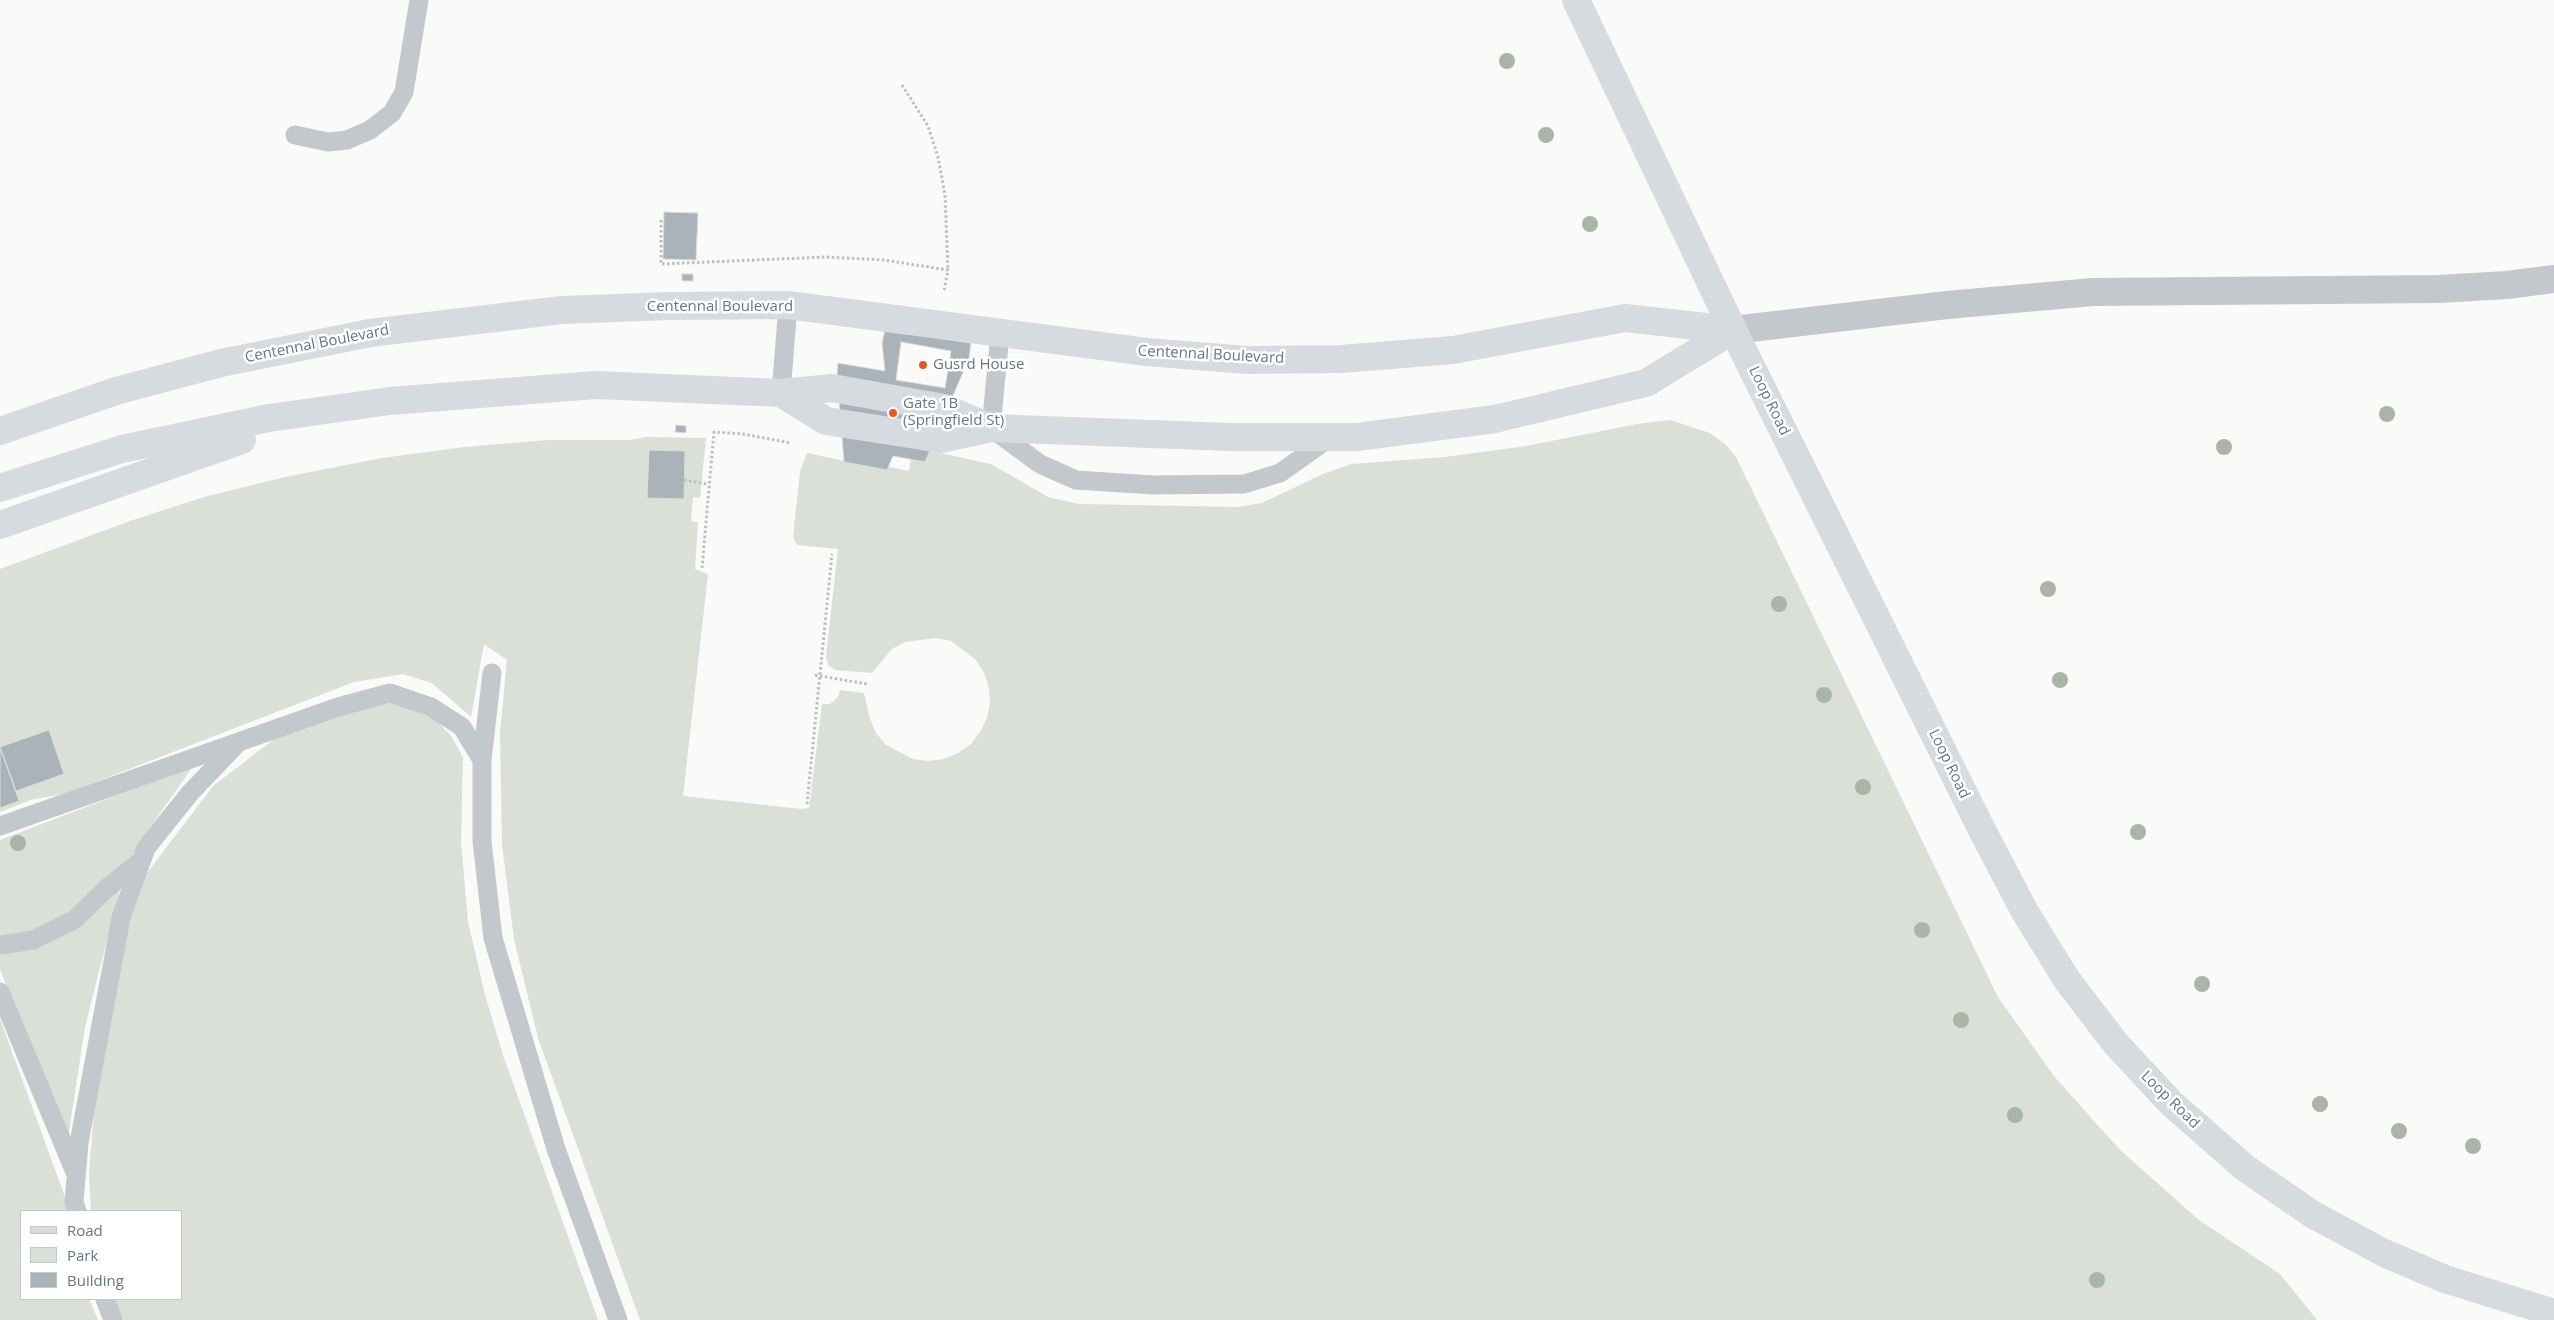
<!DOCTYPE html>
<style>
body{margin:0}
#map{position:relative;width:2554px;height:1320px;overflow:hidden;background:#fafaf8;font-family:"Open Sans",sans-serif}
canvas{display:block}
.legend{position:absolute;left:20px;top:1210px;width:162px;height:90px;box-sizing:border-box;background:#fff;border:1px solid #c1c8cd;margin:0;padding:6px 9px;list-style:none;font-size:15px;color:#657683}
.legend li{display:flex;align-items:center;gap:10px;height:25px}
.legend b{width:25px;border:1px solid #c1c8cd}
</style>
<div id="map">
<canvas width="2554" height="1320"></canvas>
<ul class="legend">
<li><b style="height:6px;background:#d6dbdf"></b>Road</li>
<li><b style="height:14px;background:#dadfd7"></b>Park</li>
<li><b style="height:14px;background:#aab3b9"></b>Building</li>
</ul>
</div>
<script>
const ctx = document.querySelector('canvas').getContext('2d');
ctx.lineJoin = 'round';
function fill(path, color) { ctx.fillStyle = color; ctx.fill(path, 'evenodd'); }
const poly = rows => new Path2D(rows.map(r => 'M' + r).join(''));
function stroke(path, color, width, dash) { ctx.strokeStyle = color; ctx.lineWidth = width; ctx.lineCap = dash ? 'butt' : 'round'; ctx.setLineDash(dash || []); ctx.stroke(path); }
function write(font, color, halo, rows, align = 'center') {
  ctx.font = font + ' "Open Sans",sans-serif'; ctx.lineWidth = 5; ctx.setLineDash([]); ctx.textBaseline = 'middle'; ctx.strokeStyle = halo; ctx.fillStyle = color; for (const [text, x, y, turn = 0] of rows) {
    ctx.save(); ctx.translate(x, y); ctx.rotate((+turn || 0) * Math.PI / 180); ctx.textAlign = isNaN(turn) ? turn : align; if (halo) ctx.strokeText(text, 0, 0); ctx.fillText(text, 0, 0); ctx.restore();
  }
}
fill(poly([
 [1670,420,1710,433,1725,444,1736,457,1998,997,2053,1075,2120,1150,2199,1220,2280,1274,2317,1320,640,1320,538,1038,514,939,502,845,500,733,507,660,484,644,471,717,432,683,403,674,354,682,67,793,31,800,0,812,0,569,130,521,204,497,285,477,382,458,464,447,548,440,630,440,646,437,706,438,700,498,693,497,691,521,698,522,695,569,708,574,683,796,802,809,809,808,822,704,830,704,838,697,840,690,864,693,870,719,876,733,886,745,913,759,928,761,944,759,958,753,971,744,980,732,987,718,990,703,989,688,984,673,976,660,951,641,936,638,905,642,892,649,872,673,835,670,828,665,826,657,838,549,797,545,793,537,800,472,807,453,887,470,888,467,909,471,911,459,925,462,930,451,991,464,1048,497,1079,504,1238,507,1262,503,1325,473,1352,464,1445,457,1526,446,1637,424],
 [395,702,436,720,452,737,463,758,461,842,468,922,485,995,504,1058,598,1320,121,1320,113,1299,181,1299,181,1211,91,1211,89,1171,95,1102,125,936,147,873,213,786,273,740,314,721],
 [193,766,145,835,121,885,85,1027,67,1145,0,969,0,840],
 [0,1019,64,1194,67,1211,21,1211,21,1299,89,1299,98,1320,0,1320]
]), '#dadfd7');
const building = poly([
 [664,212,698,213,696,260,663,259,664,212],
 [682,274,693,274,693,281,682,281,682,274],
 [885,330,971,343,969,358,925,462,893,456,887,470,844,462,837,375,838,363,885,371,882,343,885,330],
 [901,342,951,351,945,388,896,380,901,342],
 [676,425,686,426,686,433,675,432,676,425],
 [649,450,685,451,684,499,647,498,649,450],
 [49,730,64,774,16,791,0,747,49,730],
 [0,747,19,801,0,808,0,747]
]);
fill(building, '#aab3b9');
stroke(building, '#dcdcda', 1);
stroke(poly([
 [902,85,928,126,938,157,945,195,948,270],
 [661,220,661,264,826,257,884,260,948,270,944,291],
 [684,480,708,484],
 [702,568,714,432,743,434,791,443],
 [815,675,867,684],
 [807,804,832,554]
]), '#bbbfc2', 3, [2.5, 2.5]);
stroke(poly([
 [295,135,328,142,347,140,370,130,392,113,404,92,419,0],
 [1000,334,991,428,1040,464,1076,480,1153,485,1244,484,1280,473,1332,436],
 [781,393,788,305],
 [492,673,482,760,482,841,493,938,556,1149,618,1320],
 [0,826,338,707,390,693,431,707,462,727,482,760],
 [0,945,33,940,74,920,107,888,141,861],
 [0,992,75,1172],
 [77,1211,74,1202,79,1143,121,918,146,848,190,793,236,745],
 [105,1299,113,1320]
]), '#c3c8cc', 19);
stroke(poly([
 [1733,330,1947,305,2093,292,2438,289,2507,285,2554,279]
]), '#c3c8cc', 28);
stroke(poly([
 [1576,0,1733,330,1983,832,2025,912,2067,980,2116,1044,2171,1103,2245,1168,2312,1214,2384,1253,2445,1279,2554,1313],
 [781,393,826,421,941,439,991,428,1230,437,1357,437,1495,419,1646,383,1733,330],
 [0,431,116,391,221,363,370,333,562,310,670,306,788,305,1147,352,1247,360,1341,359,1453,350,1625,318,1733,330],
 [0,488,122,449,269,418,390,401,596,385,781,393,832,388,944,408,991,428],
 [0,525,242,440]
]), '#d6dbdf', 28);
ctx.fillStyle = '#aab4a7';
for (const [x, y] of [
 [1507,61],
 [1546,135],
 [1590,224],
 [2387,414],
 [2224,447],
 [2048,589],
 [1779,604],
 [2060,680],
 [1824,695],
 [1863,787],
 [2138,832],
 [18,843],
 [1922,930],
 [2202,984],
 [1961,1020],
 [2320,1104],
 [2015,1115],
 [2399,1131],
 [2473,1146],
 [2097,1280]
]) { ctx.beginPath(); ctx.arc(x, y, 8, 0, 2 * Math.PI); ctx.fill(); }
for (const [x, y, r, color] of [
 [923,365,5,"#e4572e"],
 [893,413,5,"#e4572e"]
]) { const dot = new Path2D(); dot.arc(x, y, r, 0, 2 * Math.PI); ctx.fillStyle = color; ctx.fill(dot); stroke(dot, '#fff', 2); }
write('15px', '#657683', '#fff', [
 ["Centennal Boulevard",720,307],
 ["Centennal Boulevard",317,344,-11],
 ["Centennal Boulevard",1211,355,3],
 ["Loop Road",1769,401,64],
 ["Loop Road",1949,764,64],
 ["Loop Road",2170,1100,44]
]);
write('15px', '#657683', '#fff', [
 ["Gusrd House",933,365],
 ["Gate 1B",903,404],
 ["(Springfield St)",903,421]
], 'left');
</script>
